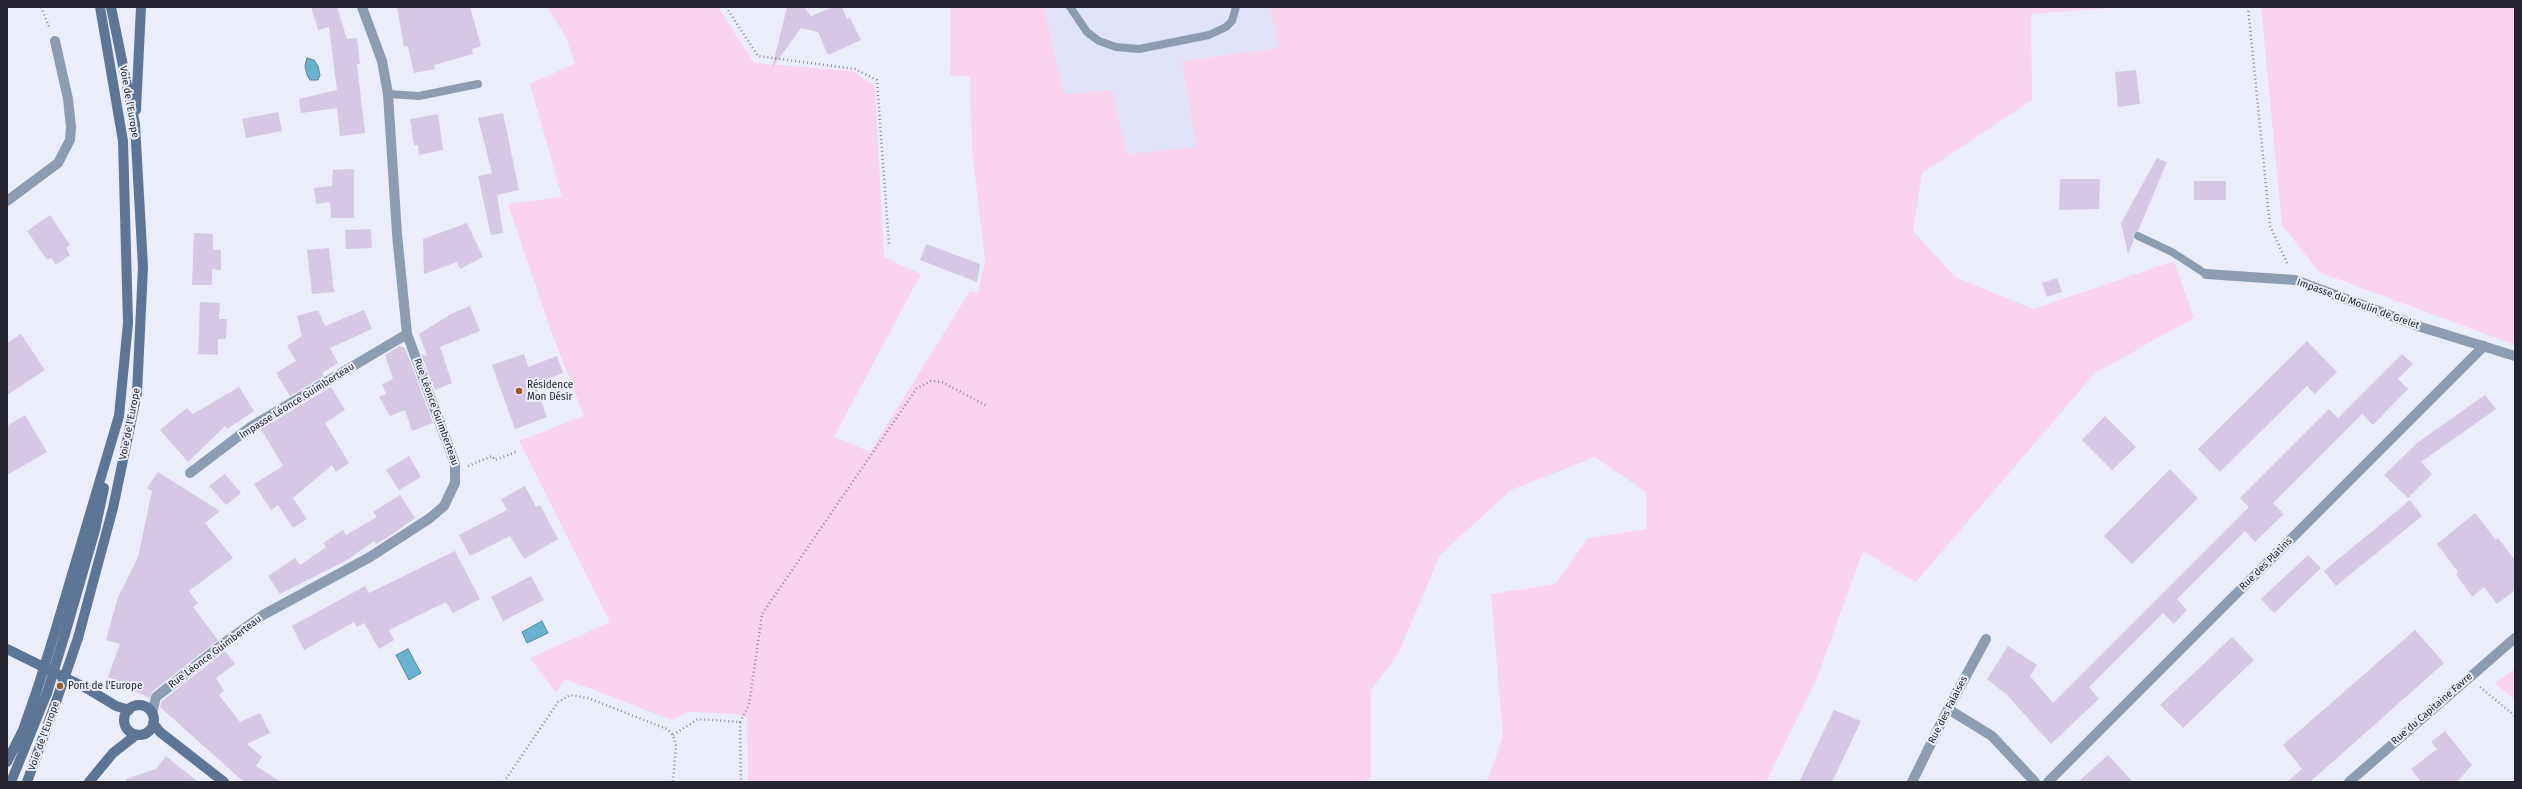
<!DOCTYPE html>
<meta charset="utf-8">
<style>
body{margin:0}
#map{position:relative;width:2522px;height:789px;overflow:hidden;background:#ebedfa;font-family:"Fira Sans",sans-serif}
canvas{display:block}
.frame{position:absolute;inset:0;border:8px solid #242531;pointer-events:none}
</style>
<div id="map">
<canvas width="2522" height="789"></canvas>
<div class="frame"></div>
</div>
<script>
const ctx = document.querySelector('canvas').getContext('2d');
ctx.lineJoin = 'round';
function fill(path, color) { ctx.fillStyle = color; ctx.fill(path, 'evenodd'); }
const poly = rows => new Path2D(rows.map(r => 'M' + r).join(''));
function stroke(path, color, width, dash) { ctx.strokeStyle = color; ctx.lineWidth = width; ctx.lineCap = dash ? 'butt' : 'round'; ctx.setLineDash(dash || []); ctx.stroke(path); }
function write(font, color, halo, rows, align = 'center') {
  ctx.font = font + ' "Fira Sans",sans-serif'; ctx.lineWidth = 4; ctx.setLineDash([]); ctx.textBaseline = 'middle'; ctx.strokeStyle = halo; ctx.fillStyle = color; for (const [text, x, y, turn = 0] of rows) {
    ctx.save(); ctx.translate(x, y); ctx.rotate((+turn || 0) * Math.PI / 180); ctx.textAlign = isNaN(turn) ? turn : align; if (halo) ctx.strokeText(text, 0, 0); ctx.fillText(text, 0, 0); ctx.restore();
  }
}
fill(poly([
 [1044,7,1269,7,1279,48,1182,61,1196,147,1127,154,1112,91,1064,94]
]), '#e1e3fb');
fill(poly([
 [547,7,718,7,754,63,853,71,875,86,884,257,921,274,834,437,870,452,970,291,978,293,985,261,972,148,970,77,950,75,951,7,1044,7,1064,94,1112,90,1127,154,1196,147,1182,61,1279,48,1269,7,2124,7,2031,14,2032,100,1922,173,1913,231,1955,277,2033,309,2174,261,2194,318,2095,373,1916,582,1863,551,1817,678,1766,782,1487,782,1503,736,1491,594,1555,584,1588,538,1647,529,1646,492,1595,457,1511,490,1440,555,1398,654,1371,690,1371,776,1367,782,748,782,747,718,737,714,688,712,672,720,565,679,556,693,530,658,610,622,519,441,584,416,551,331,508,204,562,197,530,84,575,63,565,35],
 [2261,7,2515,7,2515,345,2319,272,2282,225],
 [2515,669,2515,700,2495,683]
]), '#f9d3f0');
const water = poly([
 [307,58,314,60,318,66,320,75,318,80,310,80,307,75,305,66,307,58],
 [542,621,548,633,527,643,522,632,542,621],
 [408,649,421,673,409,680,396,655,408,649]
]);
fill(water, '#6ab0cf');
stroke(water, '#5586a0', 1);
fill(poly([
 [311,7,337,7,347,39,357,38,360,64,357,64,365,133,340,136,337,108,301,113,299,99,337,90,329,27,318,30],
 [397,7,470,7,481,46,472,49,473,54,434,65,435,69,414,73,408,46,404,47],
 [787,7,804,7,811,16,833,7,842,7,847,19,850,18,861,40,828,55,818,32,801,28,772,68],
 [2136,70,2140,104,2118,107,2115,72],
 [278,112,282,131,246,138,242,119],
 [503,113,519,190,497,195,503,233,491,235,478,176,492,173,478,118],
 [438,114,443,150,419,155,418,145,414,145,410,119],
 [2157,158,2167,162,2138,231,2133,234,2134,240,2128,254,2121,223],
 [354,169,354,218,331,218,330,202,316,204,314,188,332,186,333,170],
 [2060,179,2100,179,2099,209,2059,210],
 [2194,181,2226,181,2226,200,2194,200],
 [50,215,70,245,66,248,70,255,56,265,51,258,47,260,27,231],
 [467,223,483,257,460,269,457,262,424,274,423,239],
 [371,229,372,248,346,249,345,230],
 [194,233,213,234,213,250,221,250,221,270,212,269,212,285,192,285],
 [926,244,980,264,977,282,920,260],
 [329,248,334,292,312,294,307,250],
 [2057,278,2062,292,2047,297,2042,283],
 [200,302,220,303,219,319,227,319,226,339,218,339,218,355,198,354],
 [470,306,480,331,440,347,452,383,435,390,421,354,427,356,419,334,451,314],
 [318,310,325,326,364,310,372,329,330,348,338,363,322,373,324,376,290,396,276,373,296,361,287,346,302,336,297,316],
 [21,334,45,370,7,395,7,343],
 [2307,341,2337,372,2315,394,2307,386,2220,472,2198,449],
 [400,346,405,348,433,423,412,431,405,410,390,416,379,397,386,394,382,384,393,379,385,355],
 [524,354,528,367,557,356,563,373,535,384,547,417,515,429,492,365],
 [2402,354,2413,364,2398,379,2408,389,2373,425,2362,414,2273,503,2284,514,2255,542,2245,531,2177,599,2187,610,2174,624,2163,613,2089,687,2099,699,2051,744,2007,695,1987,679,2008,646,2037,665,2030,676,2053,703,2249,507,2240,498,2329,409,2338,418],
 [239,387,254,411,227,429,225,426,188,462,160,430,187,408,193,414],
 [331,387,345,410,325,423,349,463,336,472,332,465,293,498,307,519,293,528,278,505,271,510,254,484,283,466,261,429],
 [2485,395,2496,409,2421,462,2432,474,2408,498,2384,475,2417,443],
 [25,415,47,452,7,475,7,426],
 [2105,416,2136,447,2112,470,2082,440],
 [409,456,421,477,399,490,386,470],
 [2170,469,2198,498,2132,564,2104,536],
 [158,472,220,511,205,523,233,558,189,591,198,603,193,607,218,640,152,692,149,698,108,677,120,644,106,640,118,597,138,557,152,491,147,488],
 [225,474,241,493,226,505,209,486],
 [525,486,536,507,540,505,558,539,524,559,510,536,470,556,459,535,507,510,501,499],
 [400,495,415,518,388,537,376,544,374,541,347,560,280,594,268,576,295,558,300,565,326,547,323,543,343,530,346,535,377,517,373,512],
 [2410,500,2422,516,2336,586,2324,571],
 [2475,513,2496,540,2498,538,2515,560,2515,590,2497,604,2484,587,2472,597,2456,574,2458,572,2437,544],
 [455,551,480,599,453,613,446,602,389,630,394,640,379,649,364,623,357,627,354,622,304,650,292,626,365,586,369,593],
 [2308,555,2321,568,2274,613,2261,599],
 [531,576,544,600,503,621,491,597],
 [2415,630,2444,663,2310,782,2287,782,2302,769,2283,745],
 [2232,637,2254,660,2183,728,2160,705],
 [225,651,235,664,216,678,224,691,219,695,240,722,260,713,270,733,247,744,262,757,256,766,281,782,244,782,160,707,162,701],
 [1834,710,1861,721,1832,782,1799,782],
 [2445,731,2472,765,2457,782,2421,782,2411,769,2437,749,2431,742],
 [2108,755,2133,782,2078,782],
 [166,756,198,782,127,782,126,779,156,769]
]), '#d6c7e6');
stroke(poly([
 [41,7,50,29],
 [726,7,758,56,855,69,877,80,889,245],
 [2248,7,2270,226,2288,265],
 [468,466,492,456,495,460,518,451],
 [2480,687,2515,716],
 [740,722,749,705,762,614,917,388,931,381,942,382,987,406],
 [673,735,698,719,740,722,741,782],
 [504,782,558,702,570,695,588,698,667,729,673,735,676,746,673,782]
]), '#8c8e9a', 2.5, [1, 3]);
stroke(poly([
 [1070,7,1087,32,1099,41,1116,47,1139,49,1209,35,1226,27,1232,21,1236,7],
 [388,94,419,96,478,84],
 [2138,236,2172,252,2206,274]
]), '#8c9db3', 8);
stroke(poly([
 [7,201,58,163,70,140,71,127,68,99,55,41],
 [2206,274,2295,280,2421,327,2515,356],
 [190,473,252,426,407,334],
 [1948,709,1992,736,2035,782],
 [152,713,156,697,228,640,263,615,370,557,430,518,444,506,455,483,455,464,407,334,397,234,388,94,382,61,362,7],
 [1912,782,1948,709,1986,639],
 [2048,782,2484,346]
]), '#8c9db3', 10);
stroke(poly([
 [2349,782,2515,638]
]), '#8c9db3', 10);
stroke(poly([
 [136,110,141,7],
 [55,632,119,416,128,323,123,141,100,7],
 [65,634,95,530,104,488],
 [78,638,113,508,137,393,143,267,135,124,111,7],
 [7,649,88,689,116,706,129,710],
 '124 720a15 15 0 1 1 30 0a15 15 0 1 1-30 0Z',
 [153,723,160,732,224,782],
 [7,762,23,730,37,690],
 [11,782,47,693],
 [27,782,57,699],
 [89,782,113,753,136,735]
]), '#5d7695', 10);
stroke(poly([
 [37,690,55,632],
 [47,693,65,634],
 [57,699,78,638]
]), '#5d7695', 10);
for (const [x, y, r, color] of [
 [519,391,4,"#9a5826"],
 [60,686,4,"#9a5826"]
]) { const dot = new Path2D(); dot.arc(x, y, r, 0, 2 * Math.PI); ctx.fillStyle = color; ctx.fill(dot); stroke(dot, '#ebedfa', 1.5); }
write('10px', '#242531', '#ebedfa', [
 ["Voie de l'Europe",129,102,80],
 ["Impasse du Moulin de Grelet",2358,304,20],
 ["Impasse Léonce Guimberteau",297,401,-32],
 ["Rue Léonce Guimberteau",436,412,70],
 ["Voie de l'Europe",130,424,-79],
 ["Rue des Platins",2266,564,-45],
 ["Rue Léonce Guimberteau",215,652,-37],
 ["Rue du Capitaine Favre",2432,709,-41],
 ["Rue des Falaises",1948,710,-63],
 ["Voie de l'Europe",44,736,-70]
]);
write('10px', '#242531', '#ebedfa', [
 ["Résidence",527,385],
 ["Mon Désir",527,397],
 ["Pont de l'Europe",68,686]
], 'left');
</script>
